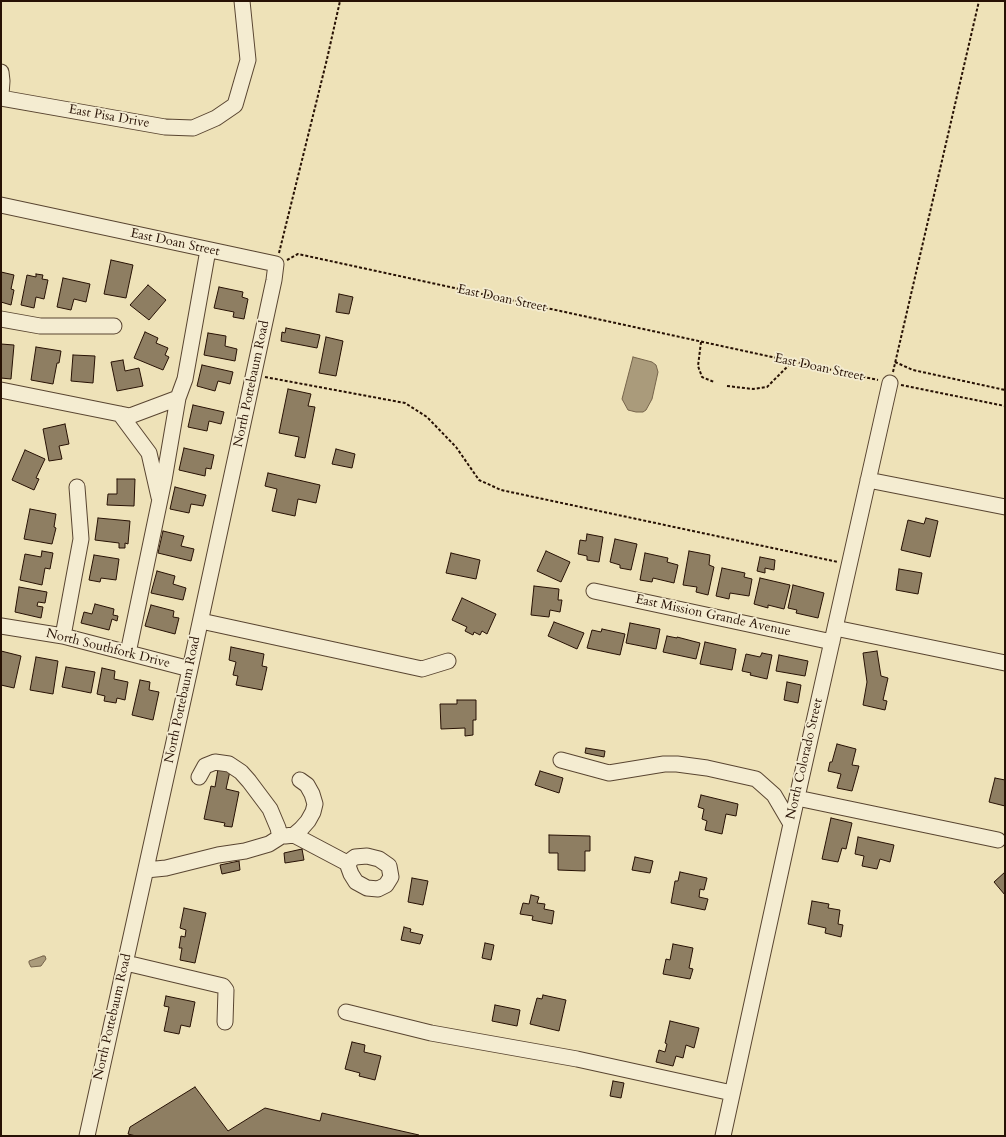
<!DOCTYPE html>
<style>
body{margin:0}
#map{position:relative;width:1006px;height:1137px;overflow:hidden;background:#eee2b8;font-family:Cardo,serif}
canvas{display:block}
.frame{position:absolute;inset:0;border:2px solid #271104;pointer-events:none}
</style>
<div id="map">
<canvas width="1006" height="1137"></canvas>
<div class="frame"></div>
</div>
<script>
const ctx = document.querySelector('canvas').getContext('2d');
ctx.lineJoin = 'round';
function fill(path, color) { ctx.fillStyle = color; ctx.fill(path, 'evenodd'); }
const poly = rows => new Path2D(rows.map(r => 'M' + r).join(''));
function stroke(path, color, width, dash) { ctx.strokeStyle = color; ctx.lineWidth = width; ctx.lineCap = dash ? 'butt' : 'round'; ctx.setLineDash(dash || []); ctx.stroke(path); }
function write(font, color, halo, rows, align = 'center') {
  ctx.font = font + ' Cardo,serif'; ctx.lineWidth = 3.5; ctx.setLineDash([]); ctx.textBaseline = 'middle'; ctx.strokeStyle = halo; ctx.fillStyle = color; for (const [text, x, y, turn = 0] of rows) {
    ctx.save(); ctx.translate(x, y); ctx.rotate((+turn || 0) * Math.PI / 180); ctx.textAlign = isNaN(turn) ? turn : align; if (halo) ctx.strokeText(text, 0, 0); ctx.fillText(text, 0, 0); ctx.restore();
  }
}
const water = poly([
 [633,357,652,362,656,365,658,372,652,399,646,410,643,412,636,412,628,410,622,399,633,357],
 [43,956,45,956,46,959,41,966,31,967,29,963,29,961,43,956]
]);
fill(water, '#aa9b7b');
stroke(water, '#76644b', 1);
const building = poly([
 [111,260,133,265,126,298,104,294,111,260],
 [1,272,14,275,11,289,14,290,11,305,1,302,1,272],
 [36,274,43,275,42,279,48,280,44,299,36,297,34,308,21,305,27,275,36,277,36,274],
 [63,278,90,284,86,302,74,299,71,310,57,307,63,278],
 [148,285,166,300,149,320,130,305,148,285],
 [219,287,243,292,242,297,248,299,244,319,233,317,234,312,214,308,219,287],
 [339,294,353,297,349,314,336,312,339,294],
 [286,328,320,335,317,348,281,341,282,332,285,333,286,328],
 [145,332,158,338,156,343,168,348,165,355,169,357,163,370,134,358,145,332],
 [208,333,226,336,225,346,237,349,235,361,204,355,208,333],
 [326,337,343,341,336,376,319,373,326,337],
 [1,344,14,345,11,379,1,378,1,344],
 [36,347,61,351,59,363,57,363,53,384,31,380,36,347],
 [73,355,95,356,93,383,71,381,73,355],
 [123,360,125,371,139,368,143,386,117,391,111,362,123,360],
 [202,365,233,372,230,384,218,381,215,391,197,386,202,365],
 [288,389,311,394,308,406,315,407,305,458,295,456,299,437,279,433,288,389],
 [193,405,224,412,221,424,209,421,207,431,188,427,193,405],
 [65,424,69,444,59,446,62,459,49,461,43,429,65,424],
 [184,448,214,455,211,469,206,468,205,476,179,470,184,448],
 [336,449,355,454,352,468,332,464,336,449],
 [25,450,45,459,36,478,39,479,34,490,12,480,25,450],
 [268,473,320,485,316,503,298,499,295,516,272,511,277,489,265,486,268,473],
 [117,479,135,479,134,506,107,505,108,494,117,494,117,479],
 [175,487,206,495,203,506,191,504,189,513,170,509,175,487],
 [30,509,56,514,54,527,56,528,52,544,24,539,30,509],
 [98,518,130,521,128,544,125,543,125,548,119,548,119,543,95,540,98,518],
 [926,518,938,521,930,557,901,550,908,520,924,524,926,518],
 [163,531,184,536,181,546,194,549,191,561,158,553,163,531],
 [587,534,603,537,599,562,587,560,587,556,578,554,580,540,586,541,587,534],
 [615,539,637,544,631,570,620,568,620,565,610,562,615,539],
 [42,551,53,553,50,569,45,568,42,585,20,580,25,554,41,557,42,551],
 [546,551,570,562,561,582,537,571,546,551],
 [689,551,710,555,709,565,714,567,708,595,696,592,697,587,683,585,689,551],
 [451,553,480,560,476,579,446,573,451,553],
 [645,553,668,558,667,562,678,565,674,583,653,578,652,582,640,580,645,553],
 [94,555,119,559,116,580,101,578,100,582,89,580,94,555],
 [760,557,775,560,774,570,765,568,765,573,757,571,760,557],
 [722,568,745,573,744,577,752,579,749,596,730,593,729,599,716,596,722,568],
 [899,569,922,573,918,594,896,590,899,569],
 [157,571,175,576,173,584,186,588,183,600,151,593,157,571],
 [760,578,790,585,784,609,768,605,768,608,754,604,760,578],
 [793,585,824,593,818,618,796,613,797,610,788,608,793,585],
 [534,586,559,589,558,600,562,600,560,612,550,610,549,617,531,615,534,586],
 [19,587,47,592,45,603,38,602,37,606,43,607,41,618,15,612,19,587],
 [462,598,496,614,487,634,482,631,480,635,474,632,473,635,465,631,467,627,452,620,462,598],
 [95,604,114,609,113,615,118,616,117,621,112,619,109,630,81,623,84,612,92,614,95,604],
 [151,605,174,611,173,617,179,618,175,634,145,626,151,605],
 [554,622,584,633,577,649,548,636,554,622],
 [630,623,660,629,656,649,626,643,630,623],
 [602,629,625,634,620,655,587,648,592,630,601,632,602,629],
 [667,636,677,638,677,637,700,643,696,659,663,652,667,636],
 [705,642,736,649,732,670,700,664,705,642],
 [231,647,264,654,262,666,267,667,262,690,236,685,238,676,233,675,236,662,229,660,231,647],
 [1,651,21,656,14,688,1,685,1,651],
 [877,651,881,676,888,678,883,700,887,701,885,710,863,705,867,682,863,653,877,651],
 [762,653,772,655,767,679,750,675,751,673,742,671,746,654,760,657,762,653],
 [779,655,808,661,805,676,776,671,779,655],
 [36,657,58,661,53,694,30,690,36,657],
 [66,667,95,672,91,693,62,687,66,667],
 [102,668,115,671,114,679,128,682,125,700,117,698,116,703,104,701,105,696,97,694,102,668],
 [140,680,150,682,149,690,159,692,153,720,132,715,140,680],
 [787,682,801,685,798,703,784,700,787,682],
 [457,700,476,700,476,720,473,720,473,735,465,736,465,728,441,729,440,704,457,704,457,700],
 [837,744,856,749,852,765,859,766,852,791,837,788,841,774,828,771,830,762,832,762,837,744],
 [586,748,605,751,604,757,585,753,586,748],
 [218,769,230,771,226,789,239,792,232,827,224,826,225,823,204,819,211,786,215,787,218,769],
 [540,771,563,778,559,793,535,785,540,771],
 [995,778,1005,780,1005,806,989,802,995,778],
 [701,795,738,804,736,816,726,814,722,834,705,830,707,821,702,819,704,809,698,807,701,795],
 [831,818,852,823,846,849,842,848,838,862,822,859,831,818],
 [549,835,590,836,590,851,585,851,585,871,558,870,558,853,549,853,549,835],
 [858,837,894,845,890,862,880,859,877,869,862,866,864,856,855,854,858,837],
 [302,849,304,860,285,863,284,853,302,849],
 [635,857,653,861,650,873,632,870,635,857],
 [239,861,240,870,222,874,220,865,239,861],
 [680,872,707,878,704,890,700,889,699,897,708,899,705,910,671,903,675,881,678,881,680,872],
 [1005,872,1005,895,994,882,1005,872],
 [412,878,428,881,423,905,408,902,412,878],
 [531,895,539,897,537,903,545,904,544,909,554,911,552,924,532,920,533,916,520,914,523,903,529,904,531,895],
 [812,901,829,904,828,908,840,910,838,924,843,925,841,937,825,933,826,928,808,924,812,901],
 [184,908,206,913,195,963,180,960,182,948,179,948,181,936,185,937,186,930,180,928,184,908],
 [404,927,411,929,410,932,423,935,420,944,401,940,404,927],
 [485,943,494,945,491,960,482,958,485,943],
 [673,944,693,948,689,968,693,969,690,979,663,974,666,959,670,960,673,944],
 [543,995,566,1000,559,1031,530,1024,537,998,542,999,543,995],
 [166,996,195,1002,190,1027,181,1025,179,1034,164,1031,169,1007,164,1006,166,996],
 [495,1005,520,1010,517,1026,492,1021,495,1005],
 [670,1021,699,1028,694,1048,686,1045,683,1058,676,1056,673,1066,656,1062,659,1050,665,1052,667,1044,665,1043,670,1021],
 [352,1042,365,1045,364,1052,381,1056,375,1080,359,1076,360,1073,345,1069,352,1042],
 [613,1081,624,1083,621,1098,610,1096,613,1081],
 [195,1087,228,1131,265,1108,320,1121,322,1113,419,1135,419,1136,136,1136,128,1134,130,1127,195,1087]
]);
fill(building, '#8e7e62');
stroke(building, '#271104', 1);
const minor = poly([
 [1,72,2,81,1,95],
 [1,98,165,127,193,128,216,118,235,105,248,60,242,1],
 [1,205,276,264,274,280,190,669,87,1136],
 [1,319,40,326,114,326],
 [1,390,130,416,178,398,185,379,208,250],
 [120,414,149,453,159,497],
 [868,480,1005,507],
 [594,591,832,642],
 [201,621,422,669,448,661],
 [1,626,63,636,190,669],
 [835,628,1005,663],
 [63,636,81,539,77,487],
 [128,653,164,480,178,398],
 [561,760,609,773,664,764,677,764,707,768,756,779,774,795,791,824],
 [797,798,998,840],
 [294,835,347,863,355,857,367,856,379,859,389,866,391,877,386,885,378,889,367,888,356,882,351,874,347,863],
 [285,836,294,835,301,829,308,821,313,812,315,804,312,794,307,785,300,780],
 [146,870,166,868,218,855,245,851,269,844,280,837,278,828,270,809,249,781,241,772,229,764,215,762,205,766,199,777],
 [126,963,223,986,226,990,225,1022],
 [346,1012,431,1033,577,1059,732,1093],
 [723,1136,791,824,890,383]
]);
stroke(minor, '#594531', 17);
stroke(poly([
 [279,253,327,59,340,1],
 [287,260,298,254,878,380],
 [701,342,698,366,702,377,714,382],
 [895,362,913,370,1005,390],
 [893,372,979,1],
 [265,377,405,403,427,417,456,447,479,480,501,490,838,562],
 [901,385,1005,406],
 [727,386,753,389,767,387,792,362]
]), '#271104', 2, [3, 2]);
stroke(minor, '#f4ecd1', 15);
write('13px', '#271104', '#f4ecd1', [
 ["East Pisa Drive",109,117,10],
 ["East Doan Street",175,243,12],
 ["East Doan Street",502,299,12],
 ["East Doan Street",819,368,12],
 ["North Pottebaum Road",252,384,-78],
 ["East Mission Grande Avenue",713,616,12],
 ["North Southfork Drive",108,649,14],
 ["North Pottebaum Road",183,700,-78],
 ["North Colorado Street",805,759,-77],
 ["North Pottebaum Road",113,1017,-77]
]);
</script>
